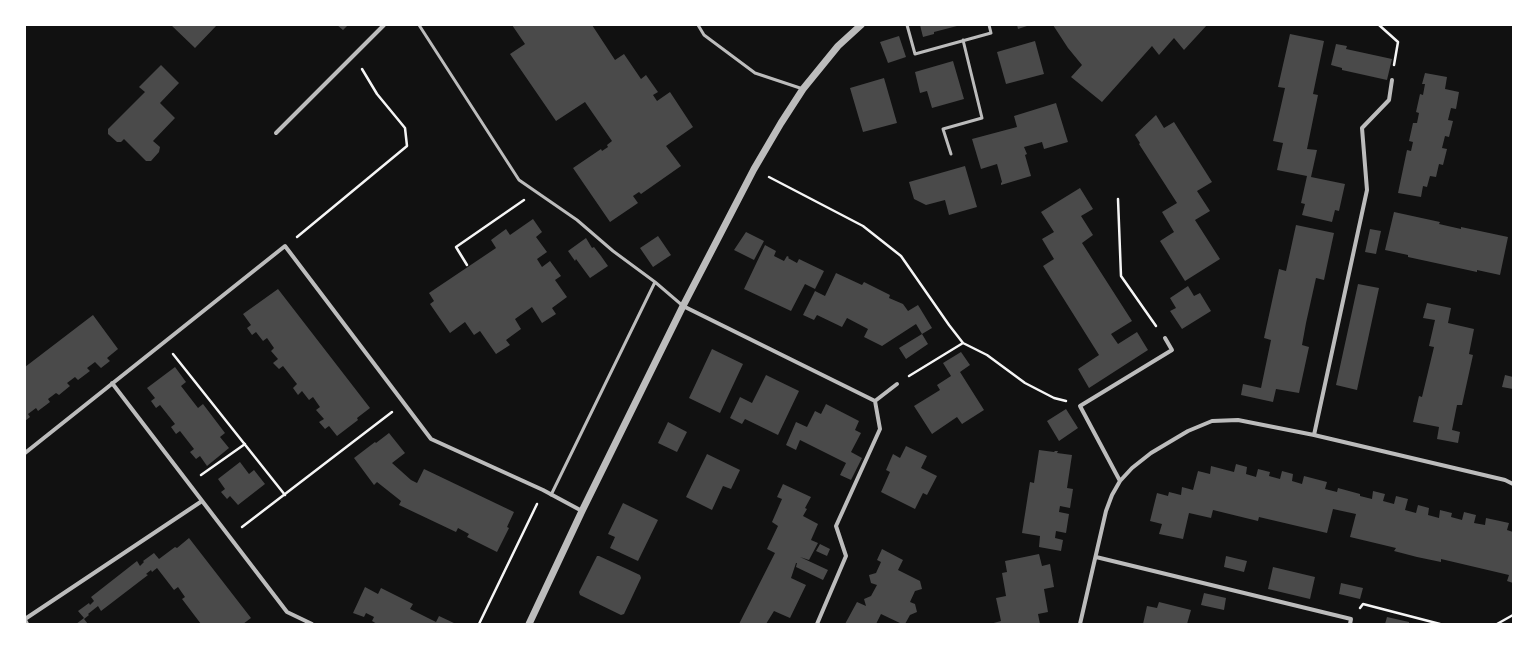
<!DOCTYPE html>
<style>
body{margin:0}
#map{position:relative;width:1538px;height:649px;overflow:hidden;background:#111;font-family:"IBM Plex Serif",serif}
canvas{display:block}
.frame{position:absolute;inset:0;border:26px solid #fff;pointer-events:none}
</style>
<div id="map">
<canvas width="1538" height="649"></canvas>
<div class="frame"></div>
</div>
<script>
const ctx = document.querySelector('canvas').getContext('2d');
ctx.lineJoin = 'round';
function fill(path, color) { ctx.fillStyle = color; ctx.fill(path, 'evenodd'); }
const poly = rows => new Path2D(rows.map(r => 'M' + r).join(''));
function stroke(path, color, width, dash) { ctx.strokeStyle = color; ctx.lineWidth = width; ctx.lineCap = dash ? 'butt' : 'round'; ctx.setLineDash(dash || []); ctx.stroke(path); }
fill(poly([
 [171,25,217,25,195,48],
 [337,25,348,25,343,30],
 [512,25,592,25,615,60,624,54,641,79,646,75,658,92,653,95,657,101,670,92,693,127,666,146,681,166,641,194,639,192,633,196,638,203,610,222,573,168,601,149,602,151,608,147,607,145,612,141,585,102,556,121,510,54,525,44],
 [920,25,957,25,957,26,934,32,934,34,923,37],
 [1017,25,1030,25,1018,29],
 [1053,25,1207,25,1184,50,1174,38,1159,55,1152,46,1102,102,1071,77,1082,65,1068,48],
 [1290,34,1324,41,1313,94,1318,95,1307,149,1317,150,1311,177,1345,184,1339,211,1335,210,1332,222,1302,215,1305,204,1301,203,1307,176,1277,170,1283,143,1273,141,1285,88,1278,87],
 [899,36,906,57,888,63,880,42],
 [1035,41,1044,74,1006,84,997,52],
 [1336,44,1347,46,1346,49,1392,59,1387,80,1342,70,1342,68,1331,65],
 [953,61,964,99,932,108,927,91,920,93,915,72],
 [161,65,179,83,160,103,175,118,153,141,160,147,159,152,151,161,146,161,124,139,121,142,117,142,108,134,108,129,145,92,139,87],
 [1425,73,1447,77,1445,89,1459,92,1456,109,1451,108,1448,120,1453,121,1449,137,1445,136,1442,148,1447,149,1443,165,1439,164,1436,177,1430,176,1427,187,1423,186,1421,197,1398,193,1407,150,1411,151,1413,142,1409,141,1413,123,1417,123,1419,113,1416,112,1420,94,1423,95,1425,84,1422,84],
 [884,78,897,123,863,132,850,88],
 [1056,103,1068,142,1044,149,1042,142,1024,147,1027,154,1025,155,1031,176,1001,185,1001,183,1002,182,997,164,981,169,972,139,1017,127,1014,116],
 [1156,115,1164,128,1174,122,1212,182,1197,191,1210,211,1195,220,1220,259,1185,281,1160,241,1174,232,1162,212,1177,203,1139,144,1140,143,1135,135],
 [965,166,977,207,949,215,945,200,926,205,914,199,909,182],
 [1080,188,1093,209,1081,216,1093,235,1082,243,1132,321,1111,334,1118,344,1137,332,1148,350,1089,388,1078,369,1099,355,1043,266,1054,259,1042,239,1054,232,1041,212],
 [1394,212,1440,222,1439,224,1461,229,1461,227,1508,237,1500,275,1477,270,1477,272,1408,257,1408,255,1385,250],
 [533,219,542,232,536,237,547,252,537,259,542,267,550,261,561,276,555,280,567,297,552,308,556,314,542,323,532,307,515,319,521,329,506,340,510,345,496,354,480,331,474,335,465,322,450,333,430,304,434,301,429,293,496,248,491,240,506,229,510,235],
 [1296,225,1334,233,1324,280,1316,278,1306,323,1302,345,1309,347,1299,393,1276,389,1273,402,1241,395,1243,384,1261,388,1271,340,1264,338,1279,269,1286,271],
 [1370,229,1381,231,1376,254,1365,252],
 [746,232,764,241,754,260,734,250],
 [658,236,671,255,653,267,640,248],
 [586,238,592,248,594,247,601,256,608,266,590,278,576,259,575,261,568,251],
 [765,245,776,251,774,256,784,261,787,256,789,257,788,258,797,263,799,259,824,271,815,289,805,284,791,311,744,289],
 [836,273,862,285,864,282,890,295,889,298,903,304,908,311,918,305,932,328,922,334,916,324,882,346,864,337,868,329,847,318,842,327,817,315,814,320,803,315,815,291,825,296],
 [1358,284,1379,288,1357,390,1336,385],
 [1188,286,1194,296,1200,293,1211,311,1182,329,1170,311,1176,308,1170,298],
 [278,289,370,408,357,418,358,420,337,436,329,426,325,429,319,422,324,419,316,410,320,407,313,397,309,400,302,391,298,395,293,388,297,384,283,366,279,369,273,363,278,359,271,351,274,348,267,338,263,341,256,332,252,335,247,328,251,325,243,314],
 [1427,303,1451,308,1448,323,1474,329,1469,354,1473,355,1462,405,1457,405,1452,430,1460,432,1458,443,1437,439,1439,427,1413,422,1419,396,1422,397,1434,347,1429,346,1435,320,1423,318],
 [93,315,118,349,107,358,110,361,101,368,95,362,87,368,90,371,78,380,75,377,67,383,70,386,59,395,56,393,48,399,50,402,38,411,36,408,28,414,30,417,25,421,25,367],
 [922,334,928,344,906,359,899,348],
 [712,349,743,364,720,413,689,398],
 [961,352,970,365,960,372,984,410,962,424,957,417,932,434,914,406,940,390,937,385,951,376,943,363],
 [175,367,186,382,181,386,198,408,203,404,225,433,220,437,229,448,207,466,200,456,196,459,190,452,194,449,180,431,176,434,171,427,175,424,160,405,156,408,151,401,155,398,147,388],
 [766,375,799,391,778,435,745,419,742,424,730,418,740,397,752,403],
 [1505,375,1513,377,1513,389,1502,387],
 [826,404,859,421,855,430,861,433,851,452,862,458,851,480,840,475,846,463,800,440,796,450,786,445,796,422,807,427,815,411,821,414],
 [1066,409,1078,428,1059,441,1047,421],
 [668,422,687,432,677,452,658,443],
 [389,433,405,453,392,463,411,480,417,483,424,469,514,512,507,527,509,528,497,552,467,537,469,534,458,528,456,532,399,505,401,501,377,482,374,485,354,458,375,442,376,443],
 [906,446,927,456,921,468,937,476,927,495,923,493,915,509,881,492,890,472,886,470,893,454,900,458],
 [1039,450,1054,452,1055,451,1058,451,1057,453,1072,455,1067,488,1073,489,1070,508,1060,506,1059,512,1069,514,1066,533,1056,531,1055,538,1063,540,1061,551,1039,547,1040,536,1022,533,1030,482,1034,483],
 [707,454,740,470,731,489,723,486,712,510,686,497],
 [240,462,249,474,254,470,265,484,238,505,230,496,227,499,221,492,225,489,218,479],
 [1236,464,1247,467,1246,474,1256,477,1258,469,1270,472,1269,476,1280,479,1282,471,1293,474,1292,481,1302,484,1304,476,1327,482,1325,489,1337,492,1338,488,1360,494,1360,496,1372,499,1373,491,1385,494,1383,501,1394,504,1396,496,1408,499,1405,510,1416,513,1418,505,1429,508,1428,515,1439,518,1440,510,1452,513,1451,517,1462,520,1464,512,1476,515,1474,523,1485,525,1486,518,1509,523,1507,530,1513,532,1513,583,1507,581,1509,575,1441,559,1441,562,1417,557,1394,551,1396,548,1350,537,1356,514,1333,509,1327,533,1259,517,1258,521,1213,510,1211,518,1189,513,1183,539,1159,534,1162,524,1150,521,1157,493,1168,496,1169,492,1181,495,1182,487,1193,490,1198,471,1210,474,1211,466,1234,472],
 [783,484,811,497,805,508,807,509,803,516,818,524,811,540,818,543,809,560,800,557,828,570,823,580,796,567,797,563,796,563,791,578,806,585,790,618,774,611,766,624,739,624,775,553,767,549,778,526,772,522,782,499,777,497],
 [623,503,658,520,638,561,610,548,615,537,608,534],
 [189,538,251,618,243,624,201,624,182,599,185,597,178,587,174,590,157,568,152,572,151,570,146,574,148,575,101,611,98,606,88,614,89,615,84,619,88,624,76,624,84,618,78,611,89,603,90,605,94,601,91,597,137,561,140,566,144,562,143,561,154,553,159,559,175,547,177,548],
 [820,544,830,549,827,556,816,551],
 [882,549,903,560,898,570,920,581,922,589,915,591,910,602,915,604,917,612,910,615,905,624,902,624,881,614,876,624,845,624,857,602,866,606,864,599,871,596,877,585,871,583,869,575,876,573,881,562,877,560],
 [1039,554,1042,566,1050,564,1054,587,1044,589,1048,612,1038,614,1040,624,990,624,1001,621,996,598,1006,596,1002,573,1007,572,1005,561],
 [597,556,599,556,640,575,641,578,624,614,621,615,580,595,579,592],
 [1226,556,1247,561,1244,572,1224,567],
 [1273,567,1315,577,1310,599,1268,589],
 [1341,583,1363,588,1360,599,1339,594],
 [365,587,378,594,381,588,413,604,410,609,436,622,439,616,456,624,377,624,372,621,374,617,366,613,364,617,353,613],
 [1204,593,1226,598,1224,610,1201,605],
 [1159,602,1191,610,1187,624,1143,624,1147,606,1157,608],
 [1387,617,1409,622,1409,624,1385,624]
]), '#4a4a4a');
stroke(poly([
 [1379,25,1398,42,1394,65],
 [769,177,863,226,901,256,949,325,963,343,987,355,1025,383,1054,398,1066,401],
 [1118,199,1121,276,1156,326],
 [297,237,407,146,405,128,377,94,362,69],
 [467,265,456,247,524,200],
 [173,354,285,495],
 [909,376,963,343],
 [201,475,245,444],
 [242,527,392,412],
 [1360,608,1363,604,1440,624],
 [479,624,537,504],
 [1497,624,1513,615]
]), '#f5f5f5', 2.5);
stroke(poly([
 [419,25,519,180,577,220,613,251,655,282,683,306],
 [698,25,704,35,755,73,803,89],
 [907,25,915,54,991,33,989,25],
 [951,154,943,129,982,118,963,40],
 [551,495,655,282]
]), '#bcbcbc', 3);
stroke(poly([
 [276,133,384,25],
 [683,306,875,401,897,384],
 [112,383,287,612,312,624],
 [1314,435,1367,190,1362,128,1389,100,1392,80],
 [25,453,285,246,431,439,543,490,582,511],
 [1120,481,1080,406,1172,350,1165,338],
 [1096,557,1351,619,1350,624],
 [25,619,202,501],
 [25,620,27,624],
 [817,624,846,556,836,526,880,429,875,401],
 [1080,624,1106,511,1112,495,1120,481,1132,468,1151,453,1188,431,1212,421,1238,420,1314,435,1505,480,1513,484]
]), '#bcbcbc', 4);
stroke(poly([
 [529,624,582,511,683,306,754,169,781,123,803,89,838,46,861,25]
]), '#bcbcbc', 7);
</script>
